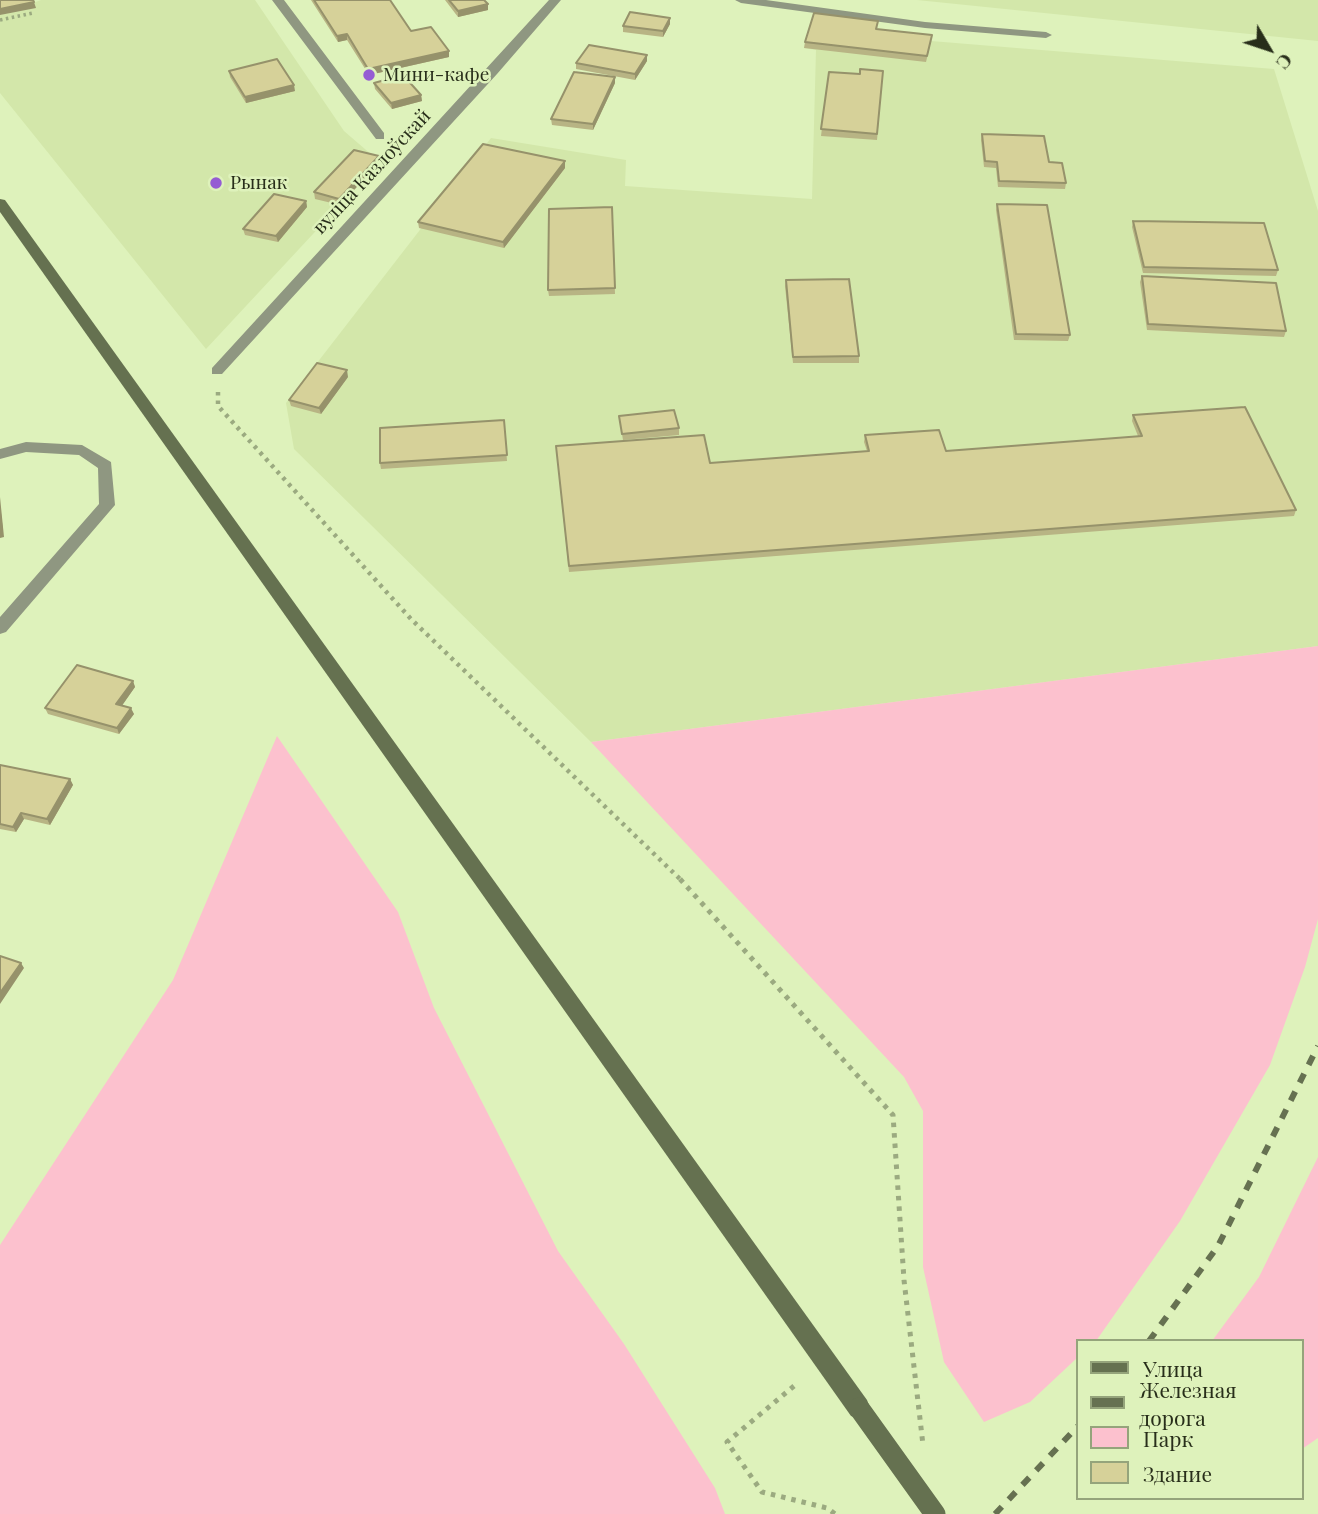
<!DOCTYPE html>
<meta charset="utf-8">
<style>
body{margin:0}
#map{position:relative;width:1318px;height:1514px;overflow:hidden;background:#def2bb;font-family:"Playfair Display",serif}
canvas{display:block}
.legend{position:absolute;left:1076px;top:1339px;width:228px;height:161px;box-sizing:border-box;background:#def2bb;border:2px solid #95a47b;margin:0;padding:9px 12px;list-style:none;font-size:21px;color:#282e1a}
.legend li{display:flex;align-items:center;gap:14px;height:35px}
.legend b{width:35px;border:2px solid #95a47b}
.north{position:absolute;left:1234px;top:14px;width:70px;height:70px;-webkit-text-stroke:5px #def2bb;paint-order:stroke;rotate:129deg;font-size:19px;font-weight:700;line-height:28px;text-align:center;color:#282e1a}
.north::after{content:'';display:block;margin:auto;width:24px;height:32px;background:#282e1a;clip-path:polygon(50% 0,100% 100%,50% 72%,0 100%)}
</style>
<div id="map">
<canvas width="1318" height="1514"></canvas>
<ul class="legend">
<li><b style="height:9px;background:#657150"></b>Улица</li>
<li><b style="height:9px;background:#667151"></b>Железная дорога</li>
<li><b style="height:19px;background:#fcc1ce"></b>Парк</li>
<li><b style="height:19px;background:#d6d199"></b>Здание</li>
</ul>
<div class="north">С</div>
</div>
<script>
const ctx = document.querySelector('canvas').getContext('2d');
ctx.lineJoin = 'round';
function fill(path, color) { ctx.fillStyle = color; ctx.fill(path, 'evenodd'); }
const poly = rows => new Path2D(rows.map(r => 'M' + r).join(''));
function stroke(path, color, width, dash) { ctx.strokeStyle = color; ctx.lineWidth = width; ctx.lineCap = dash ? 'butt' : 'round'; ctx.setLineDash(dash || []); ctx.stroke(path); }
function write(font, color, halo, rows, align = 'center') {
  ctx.font = font + ' "Playfair Display",serif'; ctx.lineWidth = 5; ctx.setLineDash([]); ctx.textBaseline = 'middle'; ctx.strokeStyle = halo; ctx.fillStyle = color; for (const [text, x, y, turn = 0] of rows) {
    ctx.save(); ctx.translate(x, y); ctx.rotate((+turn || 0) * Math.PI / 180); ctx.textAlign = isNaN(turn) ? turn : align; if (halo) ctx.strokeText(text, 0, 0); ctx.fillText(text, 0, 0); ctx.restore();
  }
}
fill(poly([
 [41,0,255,0,344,131,380,162,206,349,0,93,0,15],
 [917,0,1318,0,1318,41],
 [814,19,878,27,876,34,931,41,1274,69,1318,211,1318,646,591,742,294,449,286,403,491,138,626,160,625,186,812,199,816,50,804,48]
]), '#d3e7aa');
fill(poly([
 [1318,646,1318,919,1305,967,1270,1065,1180,1221,1096,1341,1078,1341,1078,1357,1030,1402,984,1422,944,1362,923,1267,923,1111,904,1077,591,742],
 [277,736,398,912,434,1008,558,1251,624,1344,715,1488,725,1514,0,1514,0,1245,173,980],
 [1318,1157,1318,1438,1302,1449,1302,1341,1212,1341,1259,1277]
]), '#fcc1ce');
stroke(poly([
 [0,20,33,13]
]), '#9baa80', 3.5, [2.5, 3.5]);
stroke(poly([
 [218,392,218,406,411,619,681,880]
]), '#9baa80', 4.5, [3.5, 5]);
stroke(poly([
 [680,879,893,1115,904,1280,923,1445],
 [794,1386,727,1442,762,1492,827,1508,835,1514]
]), '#9baa80', 5, [4.5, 6]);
fill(poly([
 [272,0,284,0,384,133,384,139,376,139,272,0],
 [549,0,561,0,497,74,222,374,212,374,212,368,549,0],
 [735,0,766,0,925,22,1046,32,1052,35,1046,38,925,28,741,3,735,0],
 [26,442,82,445,111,462,115,505,6,632,0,634,0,617,99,504,98,468,79,455,26,452,0,459,0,449,26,442]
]), '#8f9781');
fill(poly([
 [0,199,5,200,867,1400,870,1408,867,1416,859,1419,851,1416,0,212,0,199]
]), '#657150');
stroke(poly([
 [1149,1341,1218,1246,1318,1046],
 [995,1514,1078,1426]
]), '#667151', 6, [10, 10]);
stroke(poly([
 [859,1408,935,1514]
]), '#657150', 21);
fill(poly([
 [311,0,390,0,411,31,449,51,449,57,369,75,347,40,338,42],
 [445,0,484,0,488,10,458,17],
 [670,18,670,24,663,37,623,32,623,26],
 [877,29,931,41,926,62,804,48,805,42],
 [647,61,635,80,576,69,576,63],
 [229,71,295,91,246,103,230,77],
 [883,71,877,140,821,136,829,72,860,74],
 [615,77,615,83,593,130,552,125,551,119],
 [374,83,421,95,422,101,392,109,375,89],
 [982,134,1049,162,1066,183,1065,189,998,187,996,168,984,167,981,140],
 [379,156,380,162,340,205,315,199,314,192],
 [565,161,565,168,504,248,419,228,418,222],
 [306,201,307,207,278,242,245,235,243,229],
 [997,204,1070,335,1068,341,1014,340,996,210],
 [612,207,615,294,549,296,548,290],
 [1133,221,1278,270,1276,276,1143,273,1132,227],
 [1142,276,1286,331,1284,337,1147,330,1140,282],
 [786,280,859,356,859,363,793,363,785,286],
 [348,377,321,414,291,406,289,400],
 [1133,415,1296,510,1294,516,569,572,556,446,710,463,867,451,864,442,865,435,946,451,1138,436,1132,421],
 [619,416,679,428,679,435,623,440],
 [504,420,507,461,381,469,380,463],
 [133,681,135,687,122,705,134,714,119,734,48,714,45,708],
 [0,765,70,779,73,785,50,825,24,819,16,832,0,829]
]), '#b8b484');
fill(poly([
 [34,2,36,8,0,15,0,9],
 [488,4,488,10,458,17,458,11],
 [670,18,670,24,663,37,663,31],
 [347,34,347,40,338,42,337,36],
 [449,51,449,57,369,75,368,69],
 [647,55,647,61,635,80,635,74],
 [615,77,615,83,593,130,593,124],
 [294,85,295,91,246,103,245,97],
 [421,95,422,101,392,109,391,103],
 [379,156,380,162,340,205,339,199],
 [565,161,565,168,504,248,503,242],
 [306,201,307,207,278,242,276,236],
 [347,370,348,377,321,414,319,408],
 [0,497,4,537,0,538],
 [133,681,135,687,119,710,116,704],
 [131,708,134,714,119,734,117,728],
 [70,779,73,785,50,825,47,819],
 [21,813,24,819,16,832,13,827],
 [21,963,24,968,0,1004,0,993]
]), '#96926b');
const building = poly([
 [0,0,33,0,34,2,0,9,0,0],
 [314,0,390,0,411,31,431,27,449,51,368,69,347,34,337,36,314,0],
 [449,0,484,0,488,4,458,11,449,0],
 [630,12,670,18,663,31,623,26,630,12],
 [814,13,878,21,876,29,932,35,927,56,805,42,814,13],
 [589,45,647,55,635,74,576,63,589,45],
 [277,59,294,85,245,97,229,71,277,59],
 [860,69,883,71,877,134,821,129,829,72,860,74,860,69],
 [574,72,615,77,593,124,551,119,574,72],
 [403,75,421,95,391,103,374,83,403,75],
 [982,134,1044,136,1049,162,1062,163,1066,183,999,181,997,162,985,161,982,134],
 [483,144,565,161,503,242,418,222,483,144],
 [354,150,379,156,339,199,314,192,354,150],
 [274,194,306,201,276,236,243,229,274,194],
 [997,204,1047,205,1070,335,1016,334,997,204],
 [612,207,615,288,548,290,549,209,612,207],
 [1133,221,1264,223,1278,270,1144,267,1133,221],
 [1142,276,1276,283,1286,331,1148,324,1142,276],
 [849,279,859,356,793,357,786,280,849,279],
 [317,363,347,370,319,408,289,400,317,363],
 [1245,407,1296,510,569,566,556,446,704,435,710,463,869,451,865,435,939,430,946,451,1142,436,1133,415,1245,407],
 [674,410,679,428,622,434,619,416,674,410],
 [504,420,507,455,380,463,380,428,504,420],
 [0,513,2,531,0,531,0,513],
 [77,665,133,681,116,704,131,708,117,728,45,708,77,665],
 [0,765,70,779,47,819,21,813,13,827,0,824,0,765],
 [0,956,21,963,0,993,0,956]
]);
fill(building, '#d6d199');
stroke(building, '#96926b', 2);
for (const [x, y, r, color] of [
 [369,75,7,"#955cd3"],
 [216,183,7,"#955cd3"]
]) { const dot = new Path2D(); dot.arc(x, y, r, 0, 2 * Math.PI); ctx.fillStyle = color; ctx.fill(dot); stroke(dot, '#def2bb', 2.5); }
write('19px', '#282e1a', '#def2bb', [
 ["Мини-кафе",383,75],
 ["Рынак",230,183]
], 'left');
write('19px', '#282e1a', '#def2bb', [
 ["вуліца Казлоўскай",372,172,-47]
]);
</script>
